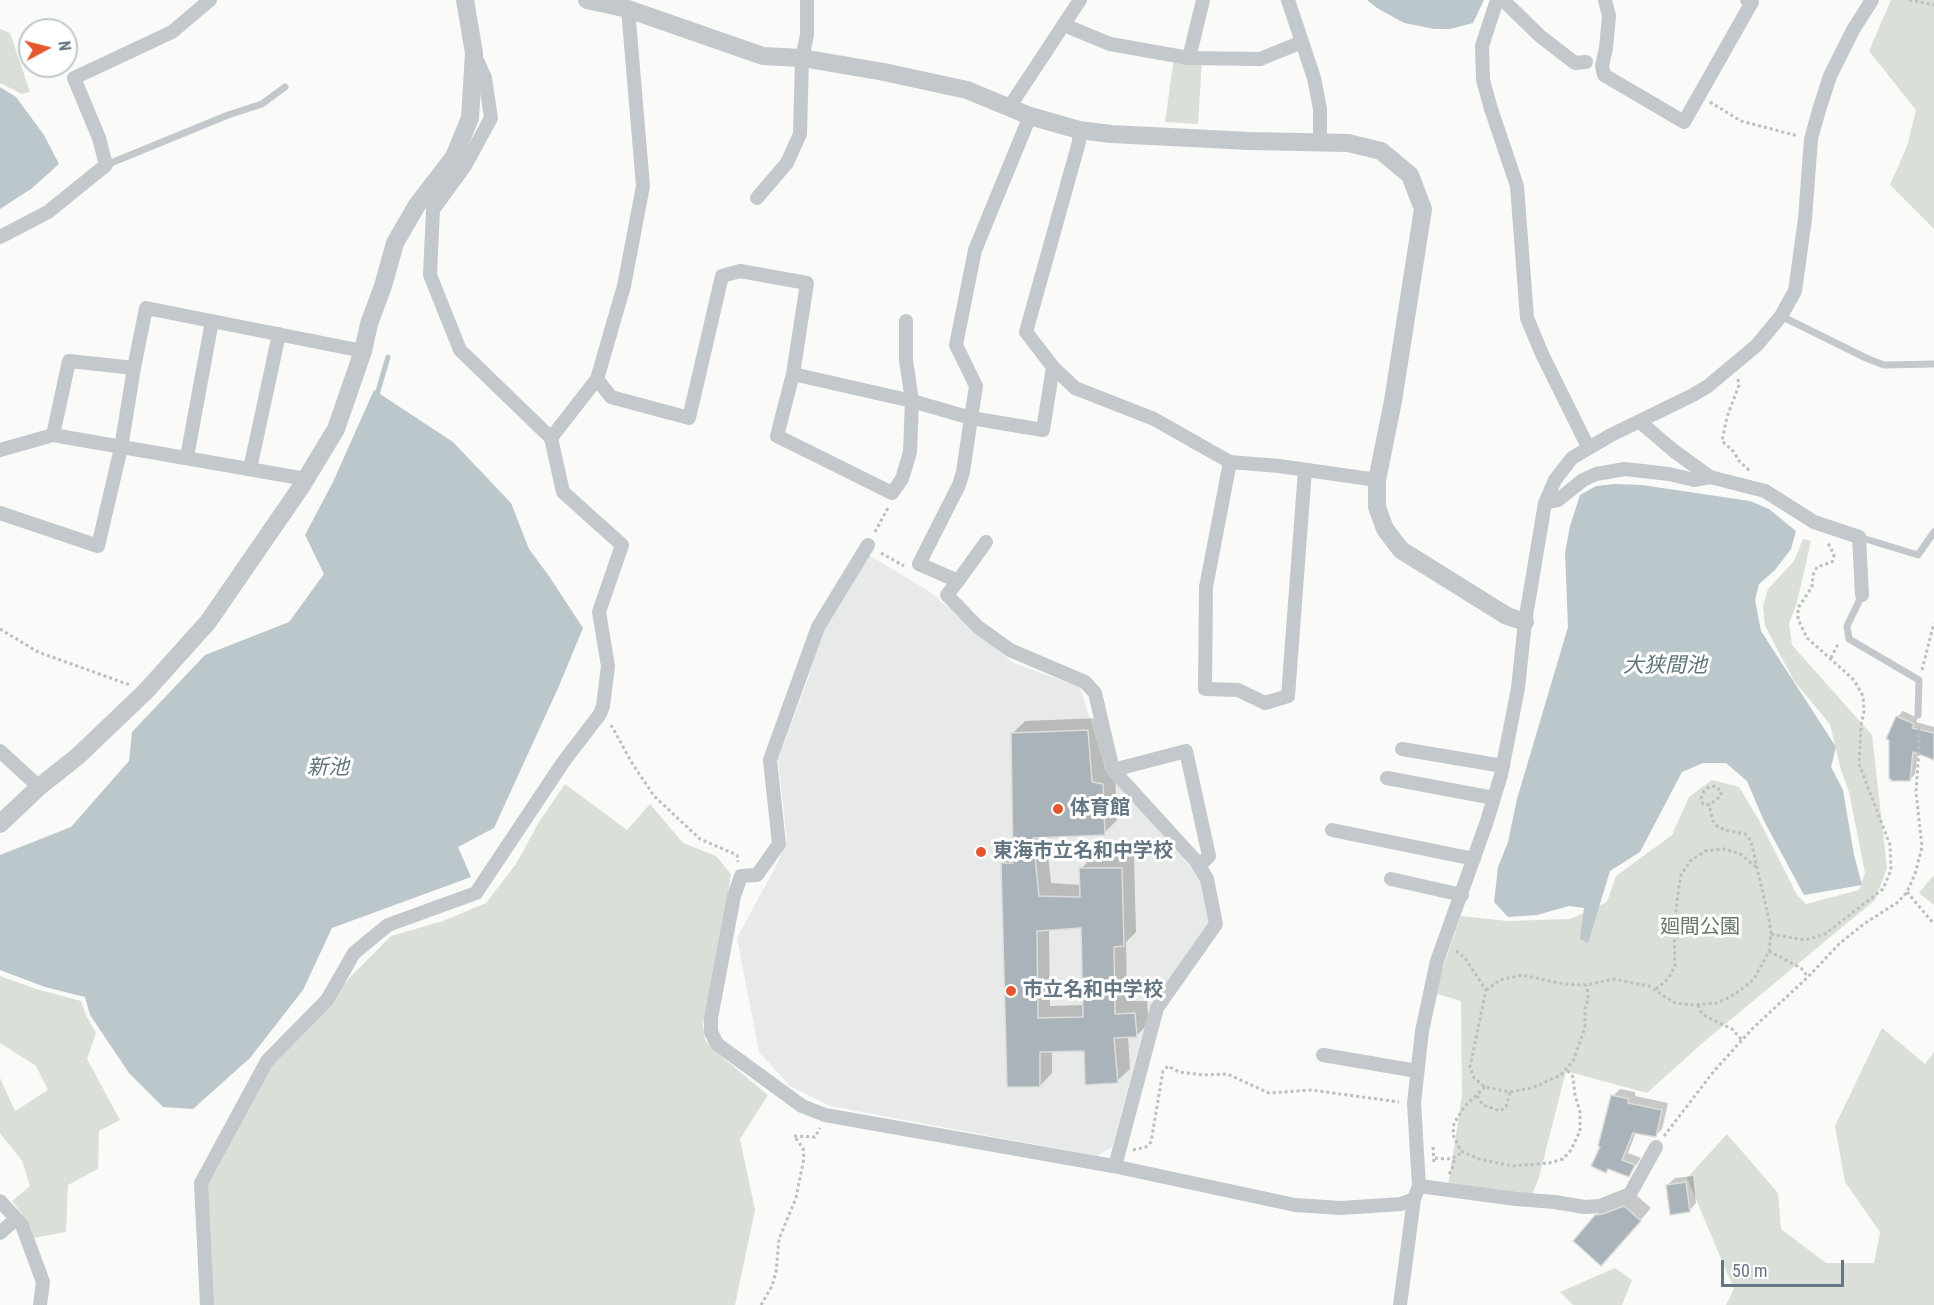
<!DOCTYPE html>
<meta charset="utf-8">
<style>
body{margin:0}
#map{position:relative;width:1934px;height:1305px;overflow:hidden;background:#fafaf8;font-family:"Roboto Condensed",sans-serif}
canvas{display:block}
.north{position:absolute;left:18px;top:18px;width:60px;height:60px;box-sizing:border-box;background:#fff;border:2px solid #c1c8cd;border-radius:50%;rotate:83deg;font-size:16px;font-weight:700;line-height:24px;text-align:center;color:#657683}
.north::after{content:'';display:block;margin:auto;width:21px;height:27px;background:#e4572e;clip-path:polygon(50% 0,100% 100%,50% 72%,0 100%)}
.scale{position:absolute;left:1721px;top:1260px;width:123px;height:27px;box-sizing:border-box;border:3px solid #657683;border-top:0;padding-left:8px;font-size:18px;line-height:21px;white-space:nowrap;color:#657683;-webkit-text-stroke:4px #fff;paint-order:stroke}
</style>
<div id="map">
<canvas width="1934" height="1305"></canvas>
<div class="north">N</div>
<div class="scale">50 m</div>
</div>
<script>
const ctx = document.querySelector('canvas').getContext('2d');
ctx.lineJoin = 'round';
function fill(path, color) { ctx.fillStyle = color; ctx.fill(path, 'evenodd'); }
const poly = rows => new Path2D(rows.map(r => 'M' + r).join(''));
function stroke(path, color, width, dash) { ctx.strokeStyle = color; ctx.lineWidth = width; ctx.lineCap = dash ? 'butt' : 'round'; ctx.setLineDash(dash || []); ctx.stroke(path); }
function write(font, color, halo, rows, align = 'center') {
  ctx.font = font + ' "Roboto Condensed","Noto Sans JP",sans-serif'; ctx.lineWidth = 6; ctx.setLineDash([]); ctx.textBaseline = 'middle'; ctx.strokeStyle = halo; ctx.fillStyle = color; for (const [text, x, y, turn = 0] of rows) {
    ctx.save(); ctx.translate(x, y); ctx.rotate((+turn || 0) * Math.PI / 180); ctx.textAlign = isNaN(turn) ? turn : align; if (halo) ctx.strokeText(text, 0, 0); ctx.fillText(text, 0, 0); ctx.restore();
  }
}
fill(poly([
 [867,554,930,592,1013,663,1080,687,1106,771,1201,878,1210,923,1150,1006,1112,1147,1097,1156,830,1106,790,1086,759,1052,737,938,777,864,787,841,778,760,809,676,817,642]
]), '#e8e9e9');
fill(poly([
 [1891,0,1934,0,1934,229,1890,185,1907,146,1916,110,1869,51],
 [0,29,10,33,30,92,22,94,0,83],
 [1174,57,1202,59,1198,124,1165,122],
 [1803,539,1811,541,1797,602,1789,624,1792,645,1872,735,1887,868,1875,900,1706,1040,1647,1093,1566,1071,1539,1177,1532,1195,1447,1192,1462,1096,1461,1001,1434,993,1461,916,1508,921,1570,919,1607,902,1616,876,1672,835,1689,797,1712,780,1739,787,1759,820,1797,895,1806,904,1859,890,1865,873,1849,792,1841,770,1830,724,1794,681,1765,626,1763,606,1768,589,1794,561],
 [565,784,627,830,650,804,683,843,716,856,731,874,723,923,703,1025,705,1040,716,1052,768,1095,740,1139,755,1210,735,1305,207,1305,201,1183,267,1061,391,936,443,921,486,903,516,864,539,822],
 [1934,875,1934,905,1919,893],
 [0,976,36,989,81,1001,86,1015,96,1033,87,1059,120,1120,99,1131,98,1169,68,1185,66,1232,34,1238,29,1223,12,1201,30,1186,22,1161,0,1133,0,1078,15,1111,48,1090,36,1066,0,1043],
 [1882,1028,1925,1064,1934,1052,1934,1305,1726,1305,1734,1289,1687,1178,1727,1134,1778,1193,1781,1229,1826,1263,1874,1263,1880,1232,1845,1182,1835,1126],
 [1615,1268,1632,1280,1622,1305,1573,1305,1560,1292]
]), '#dadfd7');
fill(poly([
 [1367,0,1484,0,1473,23,1450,29,1434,29,1404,23,1377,8],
 [0,87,16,97,44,135,59,164,31,189,0,209],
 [374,390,453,442,511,503,529,549,549,576,583,628,559,686,494,828,458,847,471,877,332,928,303,990,250,1058,193,1109,163,1107,129,1073,90,1015,85,997,45,987,0,970,0,855,71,827,129,761,132,732,205,655,289,622,324,574,305,535,333,482],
 [1615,484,1642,485,1750,501,1769,509,1796,531,1791,549,1775,570,1759,584,1755,600,1761,631,1836,747,1831,767,1843,790,1854,855,1862,885,1804,895,1764,821,1747,781,1726,763,1703,763,1682,772,1640,852,1610,871,1588,943,1580,939,1584,908,1569,906,1537,915,1508,917,1494,902,1498,867,1508,842,1517,799,1568,627,1565,553,1570,526,1580,495,1596,486]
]), '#bbc7cb');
fill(poly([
 [1903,711,1918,718,1916,722,1934,727,1934,758,1918,753,1915,774,1910,780,1897,717],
 [1101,718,1105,769,1115,771,1117,820,1104,833,1046,836,1051,883,1081,885,1081,869,1093,856,1134,856,1136,932,1126,942,1127,1001,1147,1001,1149,1023,1136,1036,1128,1036,1130,1069,1117,1081,1086,1050,1052,1050,1052,1073,1040,1086,1002,863,1014,852,1012,734,1025,721],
 [1082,926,1084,1005,1050,1006,1049,929],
 [1620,1089,1635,1092,1635,1096,1668,1103,1662,1129,1655,1136,1636,1132,1628,1153,1641,1158,1629,1175,1602,1147,1613,1096],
 [1693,1176,1696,1203,1689,1211,1667,1185,1675,1178],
 [1636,1195,1651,1208,1613,1253,1596,1216,1608,1204]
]), '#0003');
stroke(poly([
 [376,398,388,357]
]), '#bbc7cb', 5);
const building = poly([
 [1896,716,1914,724,1912,728,1934,733,1934,760,1913,752,1910,781,1891,781,1891,779,1889,779,1889,740,1886,739,1896,716],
 [1088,730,1092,782,1103,784,1105,835,1033,838,1039,896,1080,897,1079,868,1122,868,1124,946,1114,947,1115,1014,1135,1013,1137,1037,1114,1038,1118,1083,1085,1085,1084,1051,1040,1052,1040,1087,1007,1087,1001,863,1013,863,1011,733,1088,730],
 [1081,928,1083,1017,1038,1018,1037,931,1081,928],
 [1611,1095,1629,1099,1628,1103,1662,1110,1656,1137,1633,1133,1622,1160,1635,1165,1629,1177,1608,1169,1606,1173,1591,1166,1600,1147,1598,1146,1611,1095],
 [1686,1182,1690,1212,1670,1215,1666,1185,1686,1182],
 [1624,1206,1641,1221,1601,1266,1573,1241,1595,1215,1603,1214,1624,1206]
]);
fill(building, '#aab3b9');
stroke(building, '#dcdcda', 1.5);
stroke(poly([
 [1909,0,1934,5],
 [1710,102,1741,121,1798,136],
 [1738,379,1739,385,1727,417,1722,441,1734,452,1739,461,1750,471],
 [875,532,889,506],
 [881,553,904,566],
 [0,629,38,652,130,685],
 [1831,658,1838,644],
 [1922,670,1934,623],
 [611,725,632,763,654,796,700,839,737,855,738,862],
 [1907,892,1934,924],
 [1771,934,1805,940,1825,934,1883,889,1891,870,1890,845,1859,764,1861,725,1864,711,1863,696,1854,680,1807,638,1798,619,1798,608,1812,587,1813,575,1817,567,1832,562,1834,555,1828,543],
 [1456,951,1465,958,1486,990,1470,1067,1474,1078,1485,1087,1510,1092,1532,1088,1561,1075,1573,1061,1581,1039,1585,1027,1585,1009,1588,999,1587,985],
 [1769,951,1801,968,1808,977],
 [1656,989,1668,979,1675,966,1674,929,1679,885,1681,875,1690,861,1705,851,1724,849,1739,853,1756,867],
 [1486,990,1500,980,1522,975,1564,984,1587,985,1613,979,1649,986,1675,1003,1691,1005,1717,1003,1730,997,1742,989,1754,979,1769,951,1771,934,1769,920,1751,841,1745,834,1725,830,1718,827,1713,821,1709,805,1703,804,1701,798,1704,791,1709,787,1715,786,1721,791,1721,796,1709,805],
 [1698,1005,1700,1011,1707,1017,1732,1029,1742,1040],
 [1485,1087,1465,1106,1454,1123,1453,1135,1461,1151,1479,1159,1512,1166,1549,1163,1563,1159,1571,1150,1580,1131,1580,1112,1575,1095,1573,1077,1566,1069],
 [1477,1096,1483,1105,1500,1111,1506,1107,1510,1092],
 [1664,1136,1714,1071,1752,1029,1808,977,1840,943,1864,924,1898,902,1907,892,1915,874,1922,847,1916,792,1919,748,1919,726],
 [1433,1147,1434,1164],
 [1133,1150,1146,1147,1151,1142,1163,1071,1168,1066,1179,1072,1203,1075,1227,1074,1269,1093,1311,1090,1399,1102],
 [1435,1158,1448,1159,1458,1156,1461,1151],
 [1449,1174,1452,1169,1455,1157],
 [761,1305,772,1286,776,1272,779,1239,796,1198,804,1158,803,1148,794,1136,815,1137,820,1128]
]), '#bbbfc2', 3, [3, 3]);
stroke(poly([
 [106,165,228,115,262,104,285,87],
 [1781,316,1866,358,1884,365,1934,364],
 [1859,537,1918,555,1934,532],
 [1862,595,1847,626,1849,639,1919,680,1918,715]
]), '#c3c8cc', 7);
stroke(poly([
 [1288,0,1314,78,1320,109,1320,141],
 [1497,0,1482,46,1483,80,1491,109,1517,186,1527,318,1542,354,1588,447],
 [1503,0,1540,36,1575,63,1586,62],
 [1605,0,1609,16,1606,48,1602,66,1604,75,1684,122,1752,2,1747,0],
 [1064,25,1110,44,1189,58,1260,59,1302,42],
 [475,56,485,78,491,118,465,166,433,210,430,275,460,350,551,438,597,379,624,286,643,186,628,9],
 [1189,58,1203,0],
 [1010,106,1080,0],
 [1079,130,1079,142,1026,332,1053,367,1075,388,1154,419,1230,462,1279,466,1377,480],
 [757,198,787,163,800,134,802,58,807,35,807,0],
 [0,237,48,212,106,165,99,138,74,78,172,32,210,0],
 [1053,367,1043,430,971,418,963,472,959,485,919,564,958,581,947,595,978,627,1010,650,1085,682,1095,693,1113,770,1196,861,1207,879,1216,924,1157,1008,1115,1166],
 [793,374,912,401,906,360,906,321],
 [597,379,611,397,689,418,722,276,740,271,807,283,793,374,777,436,892,493,902,479,910,452,912,401,971,418,976,386,956,345,975,250,1030,116],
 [1640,422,1674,451,1710,477],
 [53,435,69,361,134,368,146,308,363,351],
 [0,450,53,435,306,479],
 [187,457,212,321],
 [1230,462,1206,587,1205,689,1238,690,1265,703,1288,696,1305,470],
 [250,469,279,334],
 [1545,503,1558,500,1583,480,1596,474,1625,469,1669,474,1694,480,1710,477,1765,491,1814,522,1859,537,1862,595],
 [0,513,98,546,121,448,134,368],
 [868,545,818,627,770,760,779,844,757,875,741,876,734,896,711,1018,711,1032,717,1044,802,1106,825,1115,1113,1166,1295,1205,1341,1208,1401,1204,1414,1199],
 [958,581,986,542],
 [1402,749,1503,766],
 [0,751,39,787],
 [1113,770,1186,751,1209,856,1199,866],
 [1387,778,1494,798],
 [1332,830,1474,859],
 [1391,879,1462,895],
 [1323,1055,1417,1071],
 [1419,1186,1516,1199,1555,1202,1584,1207,1600,1206,1630,1194,1656,1147],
 [0,1201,22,1225,43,1282,40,1305],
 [0,1233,16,1219],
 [207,1305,201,1183,267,1061,327,1000,354,953,388,925,476,893,564,761,600,714,603,706,608,666,599,612,622,545,563,492,551,438],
 [1400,1305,1414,1199,1419,1186,1414,1103,1422,1031,1437,961,1487,821,1501,775,1518,688,1525,622,1545,503,1555,480,1572,458,1611,435,1693,395,1708,386,1757,345,1781,316,1795,291,1805,219,1811,139,1819,110,1830,76,1853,30,1872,0]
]), '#c3c8cc', 14);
stroke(poly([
 [587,0,628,9,763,56,802,58,884,72,967,90,1030,116,1079,130,1111,134,1249,141,1348,143,1381,151,1410,175,1423,209,1393,401,1377,480,1377,507,1385,529,1401,550,1507,616,1525,622],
 [0,824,39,787,78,756,146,691,208,622,301,487,336,429,363,351,369,324,383,286,395,243,417,205,454,157,470,118,474,53,465,0]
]), '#c3c8cc', 18);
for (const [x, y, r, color] of [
 [1058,809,6,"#e4572e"],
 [981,852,6,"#e4572e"],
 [1011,991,6,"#e4572e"]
]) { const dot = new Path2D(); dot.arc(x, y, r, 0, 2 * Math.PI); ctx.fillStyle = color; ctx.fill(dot); stroke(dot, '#fff', 2); }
write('bold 20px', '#657683', '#fff', [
 ["体育館",1070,809],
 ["東海市立名和中学校",993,852],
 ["市立名和中学校",1023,991]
], 'left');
write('20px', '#687a64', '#fff', [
 ["廻間公園",1700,928]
]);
write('italic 21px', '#60757c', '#fff', [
 ["大狭間池",1665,667],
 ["新池",328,769]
]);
</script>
